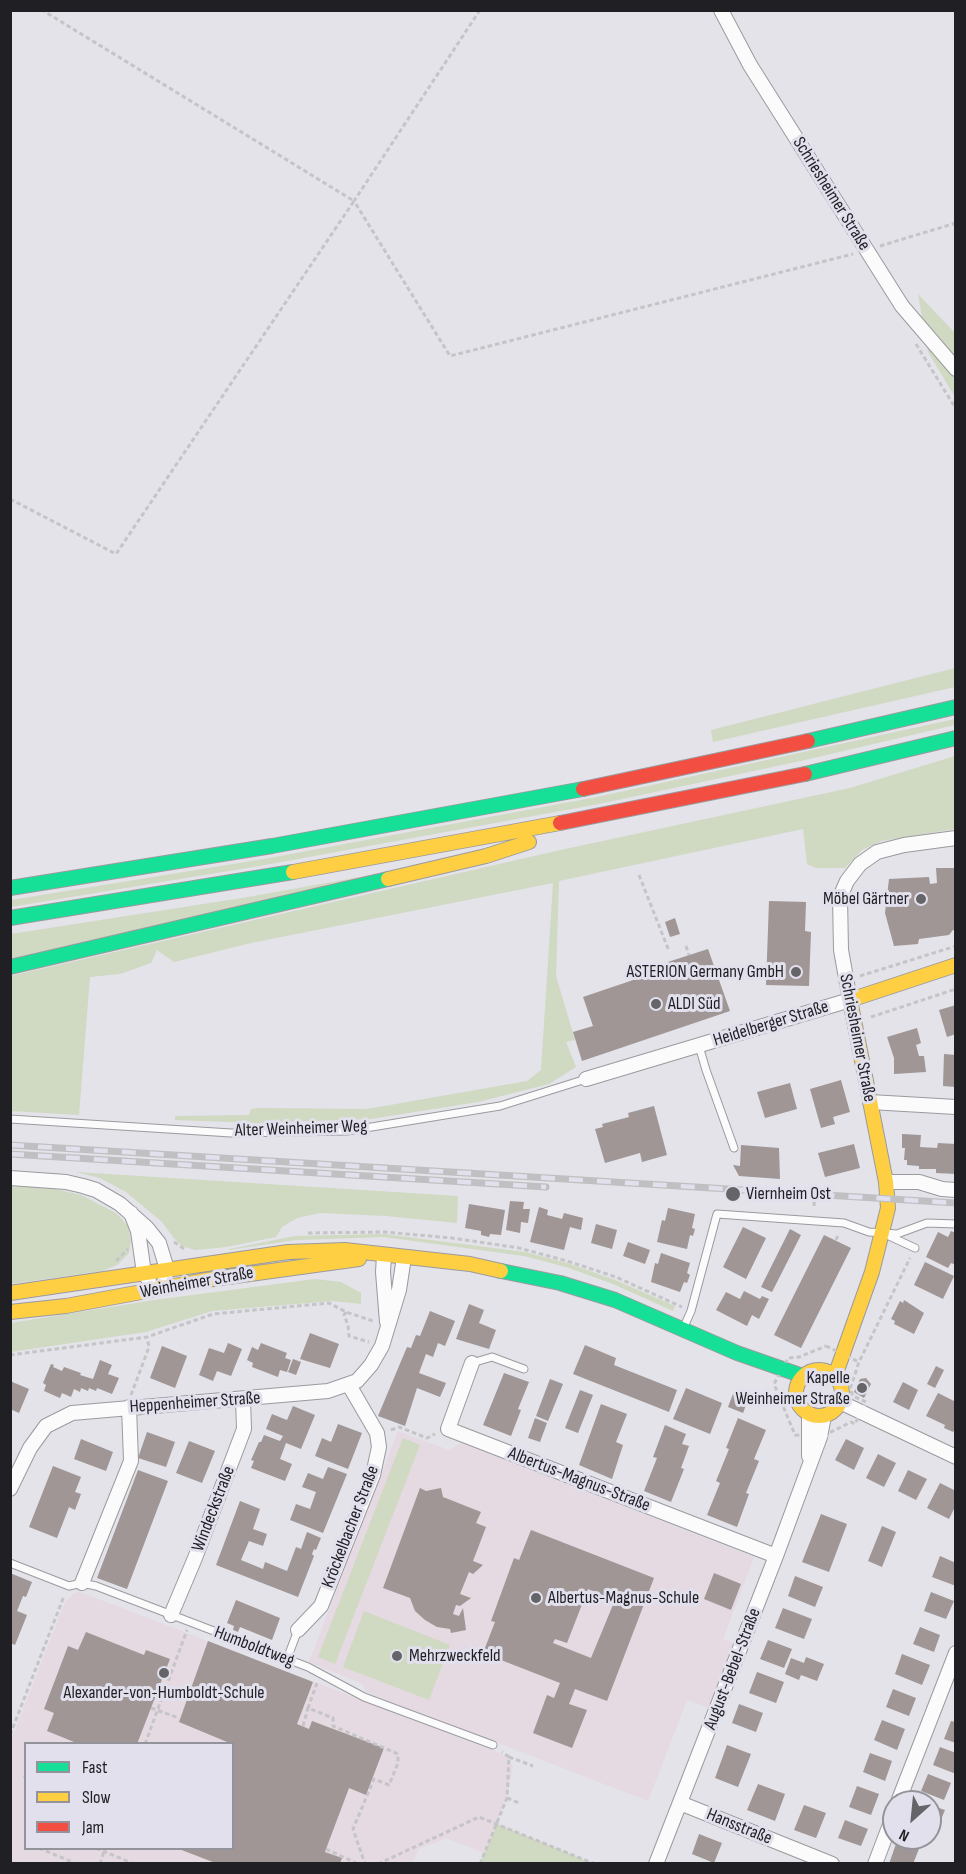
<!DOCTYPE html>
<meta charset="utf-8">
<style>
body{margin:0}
#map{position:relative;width:966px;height:1874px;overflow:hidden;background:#e3e3e9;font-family:"Sofia Sans Condensed",sans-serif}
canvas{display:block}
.frame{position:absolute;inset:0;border:12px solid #201f24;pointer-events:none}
.legend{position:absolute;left:24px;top:1742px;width:210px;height:108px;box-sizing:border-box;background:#e1e0ec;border:2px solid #94939c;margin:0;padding:8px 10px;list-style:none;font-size:18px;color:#201f24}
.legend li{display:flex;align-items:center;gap:12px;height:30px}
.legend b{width:30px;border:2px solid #94939c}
.north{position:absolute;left:882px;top:1790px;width:60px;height:60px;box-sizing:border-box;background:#e1e0ec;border:2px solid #94939c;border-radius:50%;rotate:207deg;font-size:16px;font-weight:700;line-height:24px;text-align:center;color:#201f24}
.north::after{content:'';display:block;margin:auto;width:21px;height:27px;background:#646469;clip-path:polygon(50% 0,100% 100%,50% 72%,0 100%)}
</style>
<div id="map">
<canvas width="966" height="1874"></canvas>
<div class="frame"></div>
<ul class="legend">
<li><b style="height:8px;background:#16e098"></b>Fast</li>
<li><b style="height:8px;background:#ffcf43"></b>Slow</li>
<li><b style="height:8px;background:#f24e42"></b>Jam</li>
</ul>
<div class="north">N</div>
</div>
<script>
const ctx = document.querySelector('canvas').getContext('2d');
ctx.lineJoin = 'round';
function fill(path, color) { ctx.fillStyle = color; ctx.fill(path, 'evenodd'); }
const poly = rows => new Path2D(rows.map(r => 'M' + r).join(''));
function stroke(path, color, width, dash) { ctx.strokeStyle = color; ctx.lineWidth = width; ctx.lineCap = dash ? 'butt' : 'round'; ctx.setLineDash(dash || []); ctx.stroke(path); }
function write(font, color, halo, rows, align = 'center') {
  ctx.font = font + ' "Sofia Sans Condensed",sans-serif'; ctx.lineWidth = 6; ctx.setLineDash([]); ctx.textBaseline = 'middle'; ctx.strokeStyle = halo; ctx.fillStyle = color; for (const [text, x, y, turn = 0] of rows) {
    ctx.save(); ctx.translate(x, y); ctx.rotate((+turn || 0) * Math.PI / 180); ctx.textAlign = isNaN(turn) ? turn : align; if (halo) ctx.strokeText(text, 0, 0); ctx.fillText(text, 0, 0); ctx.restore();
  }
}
fill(poly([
 [398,1431,449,1450,461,1443,754,1557,723,1639,734,1643,709,1708,687,1700,648,1801,366,1692,363,1684,309,1662],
 [80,1592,507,1756,513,1767,507,1798,484,1853,446,1838,419,1849,412,1863,11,1864,10,1743,65,1602,74,1593],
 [26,1744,232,1744,232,1848,26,1848]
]), '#e5d9e2');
fill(poly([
 [918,294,955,333,955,397,928,352],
 [955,668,955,687,713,742,711,730],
 [955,719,955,725,805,760,599,804,265,865,11,907,11,900,264,859,597,797],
 [955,756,955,829,882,841,862,850,845,868,816,868,807,864,803,829,559,881,556,976,575,1040,566,1042,576,1067,549,1084,478,1102,371,1119,258,1123,175,1120,175,1116,249,1115,251,1109,258,1108,367,1109,527,1081,541,1070,553,883,251,943,174,962,157,950,151,963,120,974,90,977,79,1115,11,1111,10,976,556,851,850,788],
 [388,872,11,960,11,934,242,898],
 [76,1172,458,1196,457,1223,386,1216,320,1213,297,1218,282,1227,276,1237,226,1247,195,1250,182,1246,173,1237,162,1222,126,1192,100,1178],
 [10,1186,51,1188,81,1195,116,1213,128,1226,131,1240,129,1253,117,1265,102,1271,11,1284],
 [384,1234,525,1252,567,1263,615,1280,675,1306,673,1311,613,1284,566,1267,524,1256,384,1237,296,1240,229,1250,229,1249,295,1236],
 [315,1279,341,1282,361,1293,361,1304,332,1301,212,1311,146,1332,11,1352,11,1323,154,1300],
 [403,1438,420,1445,335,1664,318,1657],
 [364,1611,450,1645,429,1700,343,1667],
 [497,1824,592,1863,480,1863]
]), '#d0d9c2');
fill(poly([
 [936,868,956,868,956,930,953,930,949,935,919,939,918,944,894,946,885,913,889,879,929,877,930,884,937,883],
 [769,901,806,902,805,931,811,932,809,986,766,985],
 [675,918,680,934,670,937,665,922],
 [708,949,730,1011,582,1061,573,1032,593,1026,583,997,642,977,640,971],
 [956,1005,956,1034,947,1037,939,1010],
 [917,1028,921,1043,916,1045,919,1056,924,1056,926,1072,894,1074,894,1058,887,1037],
 [944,1054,956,1055,956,1087,943,1086],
 [841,1080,850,1112,833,1117,835,1124,821,1128,810,1089],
 [790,1083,797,1109,765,1118,757,1092],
 [654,1106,667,1155,642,1162,640,1153,605,1163,595,1129,603,1127,602,1124,629,1117,628,1113],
 [902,1134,921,1135,920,1147,937,1148,938,1143,956,1144,956,1174,936,1173,936,1169,919,1169,919,1166,907,1165,907,1160,904,1160,905,1148,902,1148],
 [854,1144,860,1168,825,1177,818,1153],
 [741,1145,779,1148,780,1179,739,1176,733,1165,740,1166],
 [510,1201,524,1202,523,1209,530,1209,528,1223,521,1222,520,1233,506,1230],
 [469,1204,505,1210,501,1235,490,1234,489,1237,481,1235,481,1231,465,1228],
 [539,1207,548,1210,547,1215,562,1219,564,1213,583,1218,581,1230,570,1227,564,1250,530,1242],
 [668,1208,695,1214,692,1228,695,1229,693,1236,690,1235,687,1249,657,1242,662,1220,665,1221],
 [596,1224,617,1230,612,1249,591,1243],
 [743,1227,766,1238,746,1279,723,1267],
 [790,1229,801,1235,772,1292,761,1287],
 [951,1231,956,1233,956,1265,951,1263,948,1268,926,1257,938,1232,948,1237],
 [824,1235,851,1248,801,1348,774,1335],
 [628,1242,650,1250,645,1264,623,1256],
 [661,1253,690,1263,687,1273,690,1275,687,1283,684,1282,680,1292,651,1282,655,1263,658,1264],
 [925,1262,954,1276,943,1299,914,1285],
 [744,1291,760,1299,762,1296,769,1299,759,1319,752,1315,747,1326,716,1310,726,1292,740,1299],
 [904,1300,924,1313,914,1334,894,1324,895,1321,891,1319,900,1301,903,1303],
 [469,1304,484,1310,479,1323,496,1330,489,1349,456,1339],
 [430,1311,455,1321,445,1346,438,1343,433,1357,426,1354,419,1373,446,1383,440,1397,417,1388,405,1426,378,1416,407,1347,411,1348,416,1335,420,1336],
 [310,1333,339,1344,330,1368,300,1359],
 [228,1343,242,1349,231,1376,217,1371,213,1381,199,1375,209,1348,224,1353],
 [261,1343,287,1353,285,1358,291,1360,287,1372,280,1370,278,1377,252,1367,253,1363,247,1360,252,1347,258,1350],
 [585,1345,616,1358,614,1365,677,1390,669,1412,573,1374],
 [162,1346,187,1356,175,1388,150,1378],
 [293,1359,301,1362,296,1375,288,1372],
 [100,1360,112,1365,108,1374,119,1378,112,1394,97,1388,96,1391,89,1388,88,1391,81,1388,80,1392,74,1389,71,1397,62,1393,60,1398,44,1391,46,1385,43,1383,51,1364,54,1365,53,1367,62,1371,64,1367,81,1373,80,1375,93,1379],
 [936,1366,944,1370,935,1388,927,1384],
 [504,1373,529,1382,518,1409,521,1410,511,1436,483,1425],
 [866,1378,871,1384,864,1398,854,1392,860,1379],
 [550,1379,563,1384,548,1421,536,1416],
 [10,1381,29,1389,19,1413,10,1409],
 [903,1382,918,1390,909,1410,893,1402],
 [686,1388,722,1403,710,1434,673,1419],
 [580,1390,593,1395,578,1433,565,1428],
 [938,1393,956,1402,956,1427,953,1432,944,1428,945,1425,926,1416],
 [733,1394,748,1400,743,1413,728,1407],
 [601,1404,627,1414,616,1442,623,1445,612,1479,579,1465],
 [293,1406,315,1415,301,1449,286,1443,280,1459,292,1464,285,1481,251,1468,254,1461,251,1460,259,1442,261,1442,264,1435,280,1441,283,1436,266,1429,272,1414,287,1420],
 [535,1418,547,1423,540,1442,528,1438],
 [738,1418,766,1430,754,1459,759,1461,746,1493,749,1494,737,1527,707,1515,720,1483,716,1481,729,1449,726,1448],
 [338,1424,362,1433,348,1469,315,1456,322,1438,331,1442],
 [665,1425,686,1434,682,1444,689,1446,681,1468,684,1469,671,1502,644,1491,657,1458,653,1457],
 [147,1432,175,1442,166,1467,138,1458],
 [81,1439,113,1452,106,1471,74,1459],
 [846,1439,864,1448,854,1470,835,1460],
 [189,1441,215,1451,202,1483,176,1473],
 [878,1454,896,1463,884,1487,866,1478],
 [53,1466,81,1477,75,1492,81,1494,75,1510,69,1507,57,1538,29,1527],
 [328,1467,347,1474,323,1533,290,1520,296,1504,310,1509,316,1492,302,1487,308,1473,323,1479],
 [138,1470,168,1481,127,1589,97,1578],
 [908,1470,927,1479,916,1500,898,1491],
 [940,1483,956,1491,956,1505,949,1519,927,1508],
 [420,1488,426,1491,441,1488,443,1497,481,1512,476,1523,486,1527,473,1561,483,1565,473,1574,469,1572,460,1594,471,1598,460,1606,456,1605,453,1614,459,1616,463,1608,466,1630,451,1633,450,1629,437,1627,425,1620,415,1611,410,1598,383,1588],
 [240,1501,260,1509,253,1529,267,1534,263,1546,249,1541,241,1560,263,1569,265,1562,287,1571,296,1547,301,1549,307,1532,321,1538,316,1550,314,1549,312,1554,314,1556,298,1597,216,1565],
 [821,1514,847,1524,829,1572,802,1562],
 [882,1526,896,1532,882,1567,868,1561],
 [531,1530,654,1578,607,1701,575,1689,569,1704,587,1710,572,1748,533,1733,547,1695,554,1698,560,1683,483,1653,495,1622,491,1621,514,1558,519,1560],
 [588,1589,615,1600,591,1658,553,1643,555,1639,567,1643],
 [940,1556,956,1563,956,1586,932,1577],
 [10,1573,32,1582,26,1597,23,1596,17,1611,27,1615,15,1645,10,1643],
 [714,1573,741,1584,731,1610,704,1599],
 [795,1576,823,1587,815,1607,788,1596],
 [931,1592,954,1601,946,1619,924,1611],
 [236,1600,280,1618,272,1640,240,1627,238,1632,233,1630,234,1626,227,1623],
 [783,1608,812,1619,804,1639,775,1628],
 [920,1627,940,1635,934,1652,913,1644],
 [86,1632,144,1655,146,1650,170,1659,137,1744,79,1744,47,1731,54,1713,44,1709,68,1646,78,1650],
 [768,1640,792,1649,784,1668,760,1659],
 [208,1641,313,1682,297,1724,309,1729,312,1721,384,1748,366,1795,349,1788,326,1849,325,1852,342,1858,340,1864,218,1864,179,1849,232,1848,232,1744,179,1722],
 [902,1654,930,1665,922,1685,895,1674],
 [806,1657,824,1664,817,1681,801,1675,799,1680,785,1674,791,1658,804,1663],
 [757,1672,784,1682,776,1703,749,1693],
 [893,1689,916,1698,909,1716,886,1707],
 [739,1704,763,1713,756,1732,732,1723],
 [882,1720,905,1729,897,1750,874,1740],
 [951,1721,956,1722,956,1743,944,1739],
 [727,1745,751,1754,738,1787,715,1778],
 [940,1747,956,1753,956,1774,933,1765],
 [870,1753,892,1761,885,1781,863,1772],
 [928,1774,951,1783,944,1800,921,1791],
 [758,1784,785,1794,775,1821,747,1810],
 [857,1786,879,1794,871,1815,849,1807],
 [804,1805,826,1813,816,1838,794,1830],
 [930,1805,945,1810,940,1822,930,1818],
 [845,1820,868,1829,861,1846,838,1838],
 [699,1834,722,1843,714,1863,692,1854],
 [898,1838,914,1838,922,1841,913,1864,889,1864]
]), '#9f9695');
const lane = poly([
 [699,1046,706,1070,734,1148],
 [10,1119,231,1133,347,1131,500,1106,586,1079],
 [887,1235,915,1248],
 [683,1329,691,1311,717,1214,844,1223,869,1232,897,1234,927,1223,956,1224],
 [472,1363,492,1357,524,1369],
 [10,1563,69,1586,82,1583,96,1586,308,1667,364,1697,493,1745],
 [287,1659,298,1630]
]);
const street = poly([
 [721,10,750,65,902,306,956,369],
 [586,1079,850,1000,841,950,840,897,847,881,860,864,877,852,904,845,956,838],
 [870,1102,956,1107],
 [10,1178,66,1182,83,1186,96,1190,120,1204,147,1228,159,1243,167,1269,165,1277],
 [886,1182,919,1182,942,1189,956,1190],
 [131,1213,138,1231,144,1273,149,1280],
 [384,1256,383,1272,387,1322],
 [472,1363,448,1429,776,1556],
 [840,1402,956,1457],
 [809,1456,809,1414],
 [10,1489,30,1448,46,1426,72,1413,328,1391,357,1381,371,1365,382,1346,399,1290,404,1257],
 [82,1583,131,1461,129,1407],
 [171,1615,195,1558,244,1429,243,1399],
 [298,1630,321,1606,373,1475,379,1447,377,1433,349,1385],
 [898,1802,956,1653],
 [680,1803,832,1864],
 [656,1864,776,1556,820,1437,824,1416],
 [875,1864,894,1814]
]);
const fast = poly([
 [808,741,956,707],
 [805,774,956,738],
 [10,888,272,846,583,789],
 [10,918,293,872],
 [10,967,388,879],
 [501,1271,560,1283,615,1300,737,1353,803,1376]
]);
const slow = poly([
 [293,872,560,823],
 [388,879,486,856,529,842],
 [10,1293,288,1252,345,1250,470,1264,501,1271],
 [10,1312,66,1306,206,1280,359,1259],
 '796 1393a23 23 0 1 1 46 0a23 23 0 1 1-46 0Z',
 [835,1376,872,1272,888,1208,886,1182,850,1000,956,965]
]);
const jam = poly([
 [583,789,808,741],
 [560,823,805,774]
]);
stroke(lane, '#9a9a9f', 9);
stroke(street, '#9a9a9f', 16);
stroke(fast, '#9a9a9f', 16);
stroke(slow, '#9a9a9f', 16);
stroke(jam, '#9a9a9f', 16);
stroke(poly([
 [480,10,354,201,450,356,853,254],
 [880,246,956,223],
 [916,344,956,409],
 [10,499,116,554,354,201,42,10],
 [639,875,669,951],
 [686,946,689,955],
 [860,976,956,946],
 [871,1017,956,989],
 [730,1200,731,1187],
 [814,1206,815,1192],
 [308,1233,384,1232,452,1238,519,1248,567,1261,616,1277,682,1307],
 [836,1240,839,1233],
 [174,1242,186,1250],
 [116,1261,128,1249],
 [346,1312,344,1315,348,1325,349,1336,369,1342],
 [826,1346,859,1362,850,1389,853,1396,866,1402,855,1424,851,1422,829,1433,826,1437,795,1435,774,1384,788,1358,799,1357,826,1346],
 [10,1355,147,1337,213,1314,329,1303,346,1312,373,1321],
 [860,1360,910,1258],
 [131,1395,149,1347,147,1337],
 [391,1430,399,1427,427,1438,435,1434],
 [317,1683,308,1708,333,1718,333,1726,398,1754,398,1763,389,1785,374,1779,353,1829,365,1864],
 [151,1708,179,1718],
 [303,1726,308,1708],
 [10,1735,64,1596],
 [145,1744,187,1630],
 [509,1757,533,1766],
 [26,1774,24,1779,26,1779],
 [507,1798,519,1803],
 [39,1848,77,1864],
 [96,1848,134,1864],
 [326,1849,358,1864],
 [100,1864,105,1848],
 [378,1864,479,1817,595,1864],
 [480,1864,507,1798,509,1757,502,1752]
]), '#c5c5c7', 3, [4.5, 3]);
stroke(lane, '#fbfbfc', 7);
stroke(street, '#fbfbfc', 14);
stroke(fast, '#16e098', 14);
stroke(slow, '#ffcf43', 14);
stroke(jam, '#f24e42', 14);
const rail = poly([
 [10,1145,956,1203],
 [10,1154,546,1187]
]);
stroke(rail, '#c0c0c2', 7);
stroke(rail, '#e1e0ec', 4.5, [14]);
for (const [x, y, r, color] of [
 [921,899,6,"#646469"],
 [796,972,6,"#646469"],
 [656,1004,6,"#646469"],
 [733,1194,8,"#646469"],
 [862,1388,6,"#646469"],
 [536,1598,6,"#646469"],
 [397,1656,6,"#646469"],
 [164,1673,6,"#646469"]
]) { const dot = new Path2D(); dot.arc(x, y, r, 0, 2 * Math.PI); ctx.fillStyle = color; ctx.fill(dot); stroke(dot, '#e1e0ec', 2); }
write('18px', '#201f24', '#e1e0ec', [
 ["Schriesheimer Straße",831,194,58],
 ["Heidelberger Straße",771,1024,-17],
 ["Schriesheimer Straße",857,1038,79],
 ["Alter Weinheimer Weg",301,1129,-2],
 ["Weinheimer Straße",197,1283,-10],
 ["Heppenheimer Straße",195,1403,-4],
 ["Albertus-Magnus-Straße",579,1480,21],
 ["Windeckstraße",214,1509,-69],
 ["Kröckelbacher Straße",351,1527,-69],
 ["Humboldtweg",254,1647,21],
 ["August-Bebel-Straße",733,1669,-69],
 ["Hansstraße",739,1827,22]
]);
write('18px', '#201f24', '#e1e0ec', [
 ["Möbel Gärtner",909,899,"right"],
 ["ASTERION Germany GmbH",784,972,"right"],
 ["ALDI Süd",668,1004],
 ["Viernheim Ost",746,1194],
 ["Kapelle",850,1378,"right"],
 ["Weinheimer Straße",850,1399,"right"],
 ["Albertus-Magnus-Schule",548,1598],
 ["Mehrzweckfeld",409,1656],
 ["Alexander-von-Humboldt-Schule",164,1693,"center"]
], 'left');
</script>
